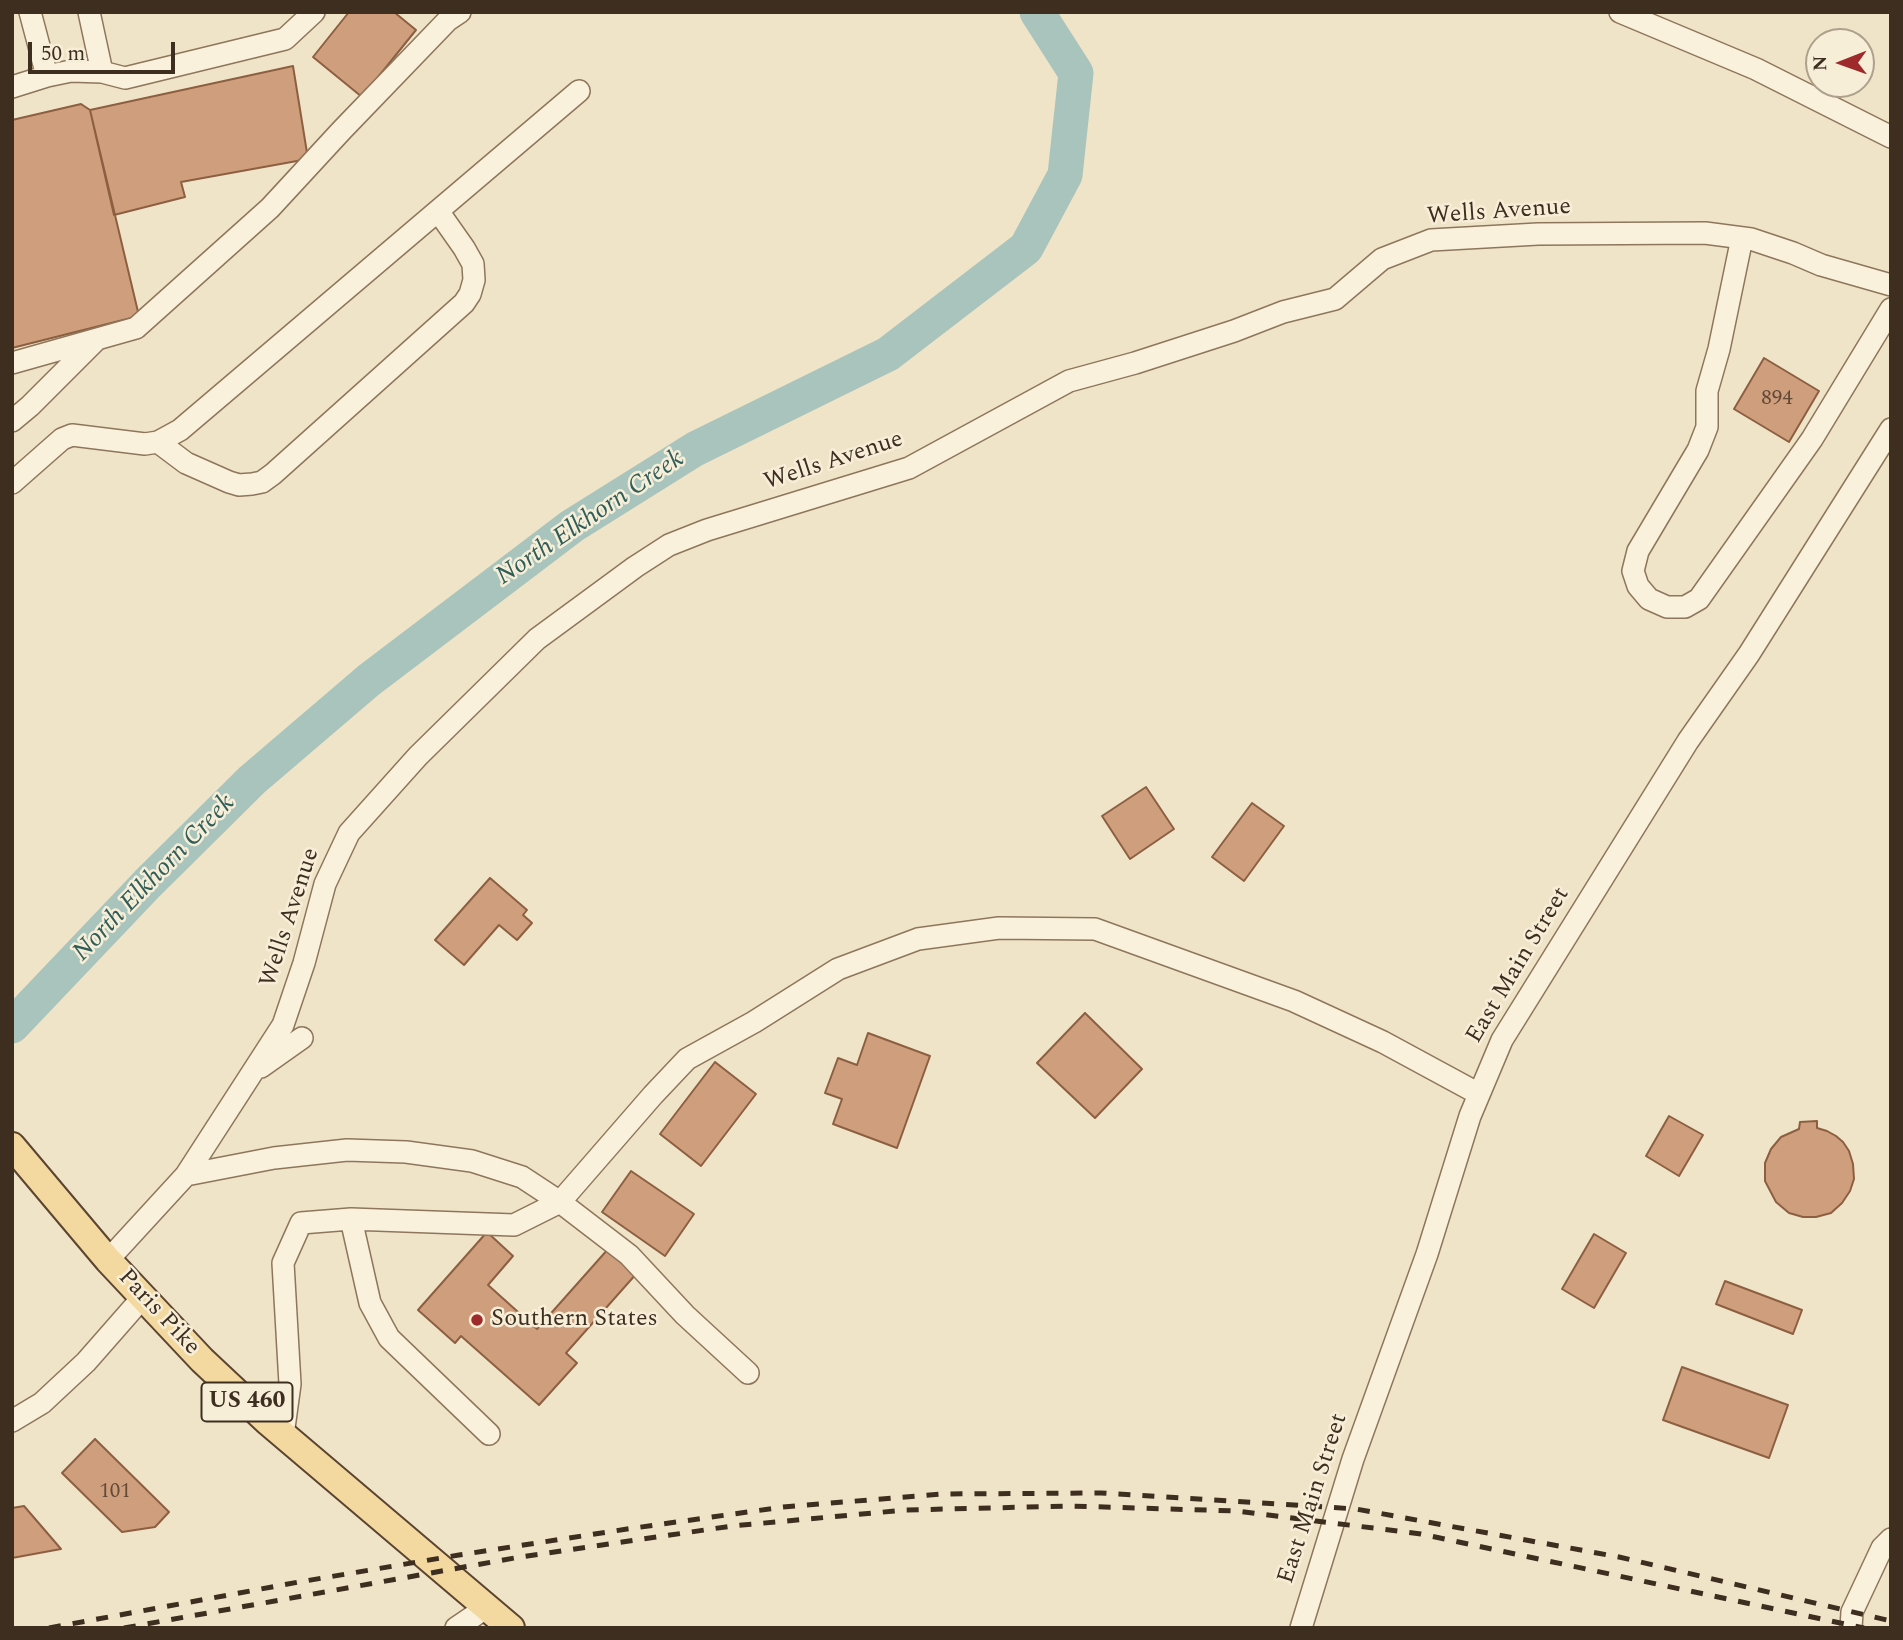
<!DOCTYPE html>
<style>
body{margin:0}
#map{position:relative;width:1903px;height:1640px;overflow:hidden;background:#f0e4c8;font-family:Spectral,serif}
canvas{display:block}
.frame{position:absolute;inset:0;border:14px solid #3d2e20;pointer-events:none}
.north{position:absolute;left:1805px;top:28px;width:70px;height:70px;box-sizing:border-box;background:#f7eed8;border:2px solid #ada18e;border-radius:50%;rotate:269deg;font-size:19px;font-weight:700;line-height:28px;text-align:center;color:#3d2e20}
.north::after{content:'';display:block;margin:auto;width:24px;height:32px;background:#9e2a2b;clip-path:polygon(50% 0,100% 100%,50% 72%,0 100%)}
.scale{position:absolute;left:28px;top:42px;width:147px;height:32px;box-sizing:border-box;border:4px solid #3d2e20;border-top:0;padding-left:9px;font-size:21px;line-height:24px;white-space:nowrap;color:#3d2e20;-webkit-text-stroke:5px #f7eed8;paint-order:stroke}
</style>
<div id="map">
<canvas width="1903" height="1640"></canvas>
<div class="frame"></div>
<div class="north">N</div>
<div class="scale">50 m</div>
</div>
<script>
const ctx = document.querySelector('canvas').getContext('2d');
ctx.lineJoin = 'round';
const poly = rows => new Path2D(rows.map(r => 'M' + r).join(''));
function stroke(path, color, width, dash) { ctx.strokeStyle = color; ctx.lineWidth = width; ctx.lineCap = dash ? 'butt' : 'round'; ctx.setLineDash(dash || []); ctx.stroke(path); }
function fill(path, color) { ctx.fillStyle = color; ctx.fill(path, 'evenodd'); }
function write(font, color, halo, rows, align = 'center') {
  ctx.font = font + ' Spectral,serif'; ctx.lineWidth = 5; ctx.setLineDash([]); ctx.textBaseline = 'middle'; ctx.strokeStyle = halo; ctx.fillStyle = color; for (const [text, x, y, turn = 0] of rows) {
    ctx.save(); ctx.translate(x, y); ctx.rotate((+turn || 0) * Math.PI / 180); ctx.textAlign = isNaN(turn) ? turn : align; if (halo) ctx.strokeText(text, 0, 0); ctx.fillText(text, 0, 0); ctx.restore();
  }
}
stroke(poly([
 [12,1026,148,883,252,780,369,680,572,526,695,449,888,354,1026,248,1065,175,1076,73,1037,12]
]), '#a9c4bc', 35);
const building = poly([
 [349,12,394,12,416,30,362,97,313,57,349,12],
 [293,66,308,159,181,182,185,197,114,215,90,110,293,66],
 [81,104,90,110,139,316,12,348,12,120,81,104],
 [1764,358,1819,391,1789,442,1734,409,1764,358],
 [1146,787,1174,829,1130,859,1102,816,1146,787],
 [1252,803,1284,826,1244,881,1212,857,1252,803],
 [490,878,527,910,523,915,532,923,517,940,499,925,464,965,435,940,490,878],
 [1085,1013,1142,1069,1095,1118,1037,1063,1085,1013],
 [868,1033,930,1056,897,1148,833,1124,842,1099,825,1093,838,1058,857,1065,868,1033],
 [715,1062,756,1094,701,1166,660,1134,715,1062],
 [1669,1116,1703,1135,1679,1176,1646,1156,1669,1116],
 [1817,1121,1817,1128,1827,1131,1836,1136,1843,1142,1849,1151,1853,1164,1854,1179,1850,1191,1842,1203,1831,1213,1816,1217,1803,1217,1789,1213,1776,1202,1765,1181,1765,1163,1771,1149,1781,1137,1799,1129,1800,1122,1817,1121],
 [631,1171,694,1214,665,1256,602,1212,631,1171],
 [487,1232,513,1256,488,1285,537,1329,609,1248,637,1273,566,1353,577,1363,539,1405,461,1336,455,1343,418,1310,487,1232],
 [1594,1234,1626,1253,1594,1308,1562,1289,1594,1234],
 [1725,1281,1802,1310,1793,1334,1716,1304,1725,1281],
 [1682,1367,1788,1405,1769,1458,1663,1420,1682,1367],
 [95,1439,169,1512,155,1527,122,1532,62,1473,95,1439],
 [24,1506,61,1549,12,1558,12,1508,24,1506]
]);
fill(building, '#cf9f7d');
stroke(building, '#8d5f41', 2);
const minor = poly([
 [30,12,47,76],
 [1620,12,1756,69,1891,137],
 [102,72,125,78,285,39,314,12],
 [12,87,47,76,71,71,102,72,89,12],
 [1742,238,1719,349,1707,391,1707,427,1698,450,1638,551,1633,571,1638,586,1649,599,1667,607,1685,607,1699,599,1812,439,1891,309],
 [12,363,136,328,270,208,342,130,448,20,460,12],
 [12,421,30,406,96,340],
 [158,442,186,463,229,482,239,485,252,484,262,482,273,474,464,303,470,294,474,280,473,264,464,248,438,211],
 [12,483,62,439,72,435,145,444,158,442,180,430,579,91],
 [261,1067,302,1038],
 [186,1175,274,1158,347,1150,406,1152,472,1161,522,1177,560,1202,653,1095,687,1059,754,1022,838,969,918,939,999,928,1095,929,1294,1001,1383,1042,1479,1094],
 [351,1219,370,1303,389,1338,489,1434],
 [108,1260,186,1175,283,1025,304,963,325,884,349,833,418,756,537,639,635,567,669,545,707,530,909,468,1069,381,1135,363,1234,331,1283,312,1335,299,1382,259,1431,240,1538,234,1705,233,1751,239,1793,253,1821,265,1891,285],
 [12,1421,42,1403,86,1362,143,1297],
 [283,1435,290,1384,283,1263,301,1223,351,1219,514,1225,560,1202,629,1255,685,1315,748,1373],
 [456,1628,487,1607],
 [1301,1628,1353,1459,1427,1254,1470,1116,1502,1040,1688,741,1749,654,1891,429],
 [1851,1628,1852,1612,1882,1548,1891,1539]
]);
const major = poly([
 [12,1146,108,1260,202,1360,267,1421,511,1628]
]);
stroke(minor, '#8d765c', 24);
stroke(major, '#5b4430', 30);
stroke(minor, '#faf1dc', 21);
stroke(major, '#f3d9a0', 26);
stroke(poly([
 [49,1628,299,1582,459,1555,627,1529,783,1507,942,1494,1101,1493,1356,1509,1619,1557,1891,1621],
 [124,1628,520,1557,732,1526,906,1510,1070,1506,1236,1511,1421,1534,1864,1628]
]), '#3d2e20', 5, [12, 12]);
for (const [x, y, r, color] of [
 [477,1320,7,"#9e2a2b"]
]) { const dot = new Path2D(); dot.arc(x, y, r, 0, 2 * Math.PI); ctx.fillStyle = color; ctx.fill(dot); stroke(dot, '#f7eed8', 2.5); }
write('21px', '#624a37', null, [
 ["894",1777,400],
 ["101",115,1493]
]);
for (const [x, y, w] of [
 [247,1402,91]
]) { const box = new Path2D(); box.roundRect(x - w / 2, y - 19.5, w, 39, 5); ctx.fillStyle = '#f7eed8'; ctx.fill(box); stroke(box, '#3d2e20', 2); }
write('bold 23px', '#3d2e20', null, [
 ["US 460",247,1402]
]);
write('24px', '#3d2e20', '#f7eed8', [
 ["Wells Avenue",1499,213,-4],
 ["Wells Avenue",834,462,-18],
 ["Wells Avenue",291,918,-72],
 ["East Main Street",1519,966,-59],
 ["Paris Pike",158,1313,47],
 ["East Main Street",1314,1499,-72]
]);
write('24px', '#3d2e20', '#f7eed8', [
 ["Southern States",491,1320]
], 'left');
write('italic 26px', '#2f5d5a', '#f7eed8', [
 ["North Elkhorn Creek",591,519,-34],
 ["North Elkhorn Creek",155,879,-46]
]);
</script>
